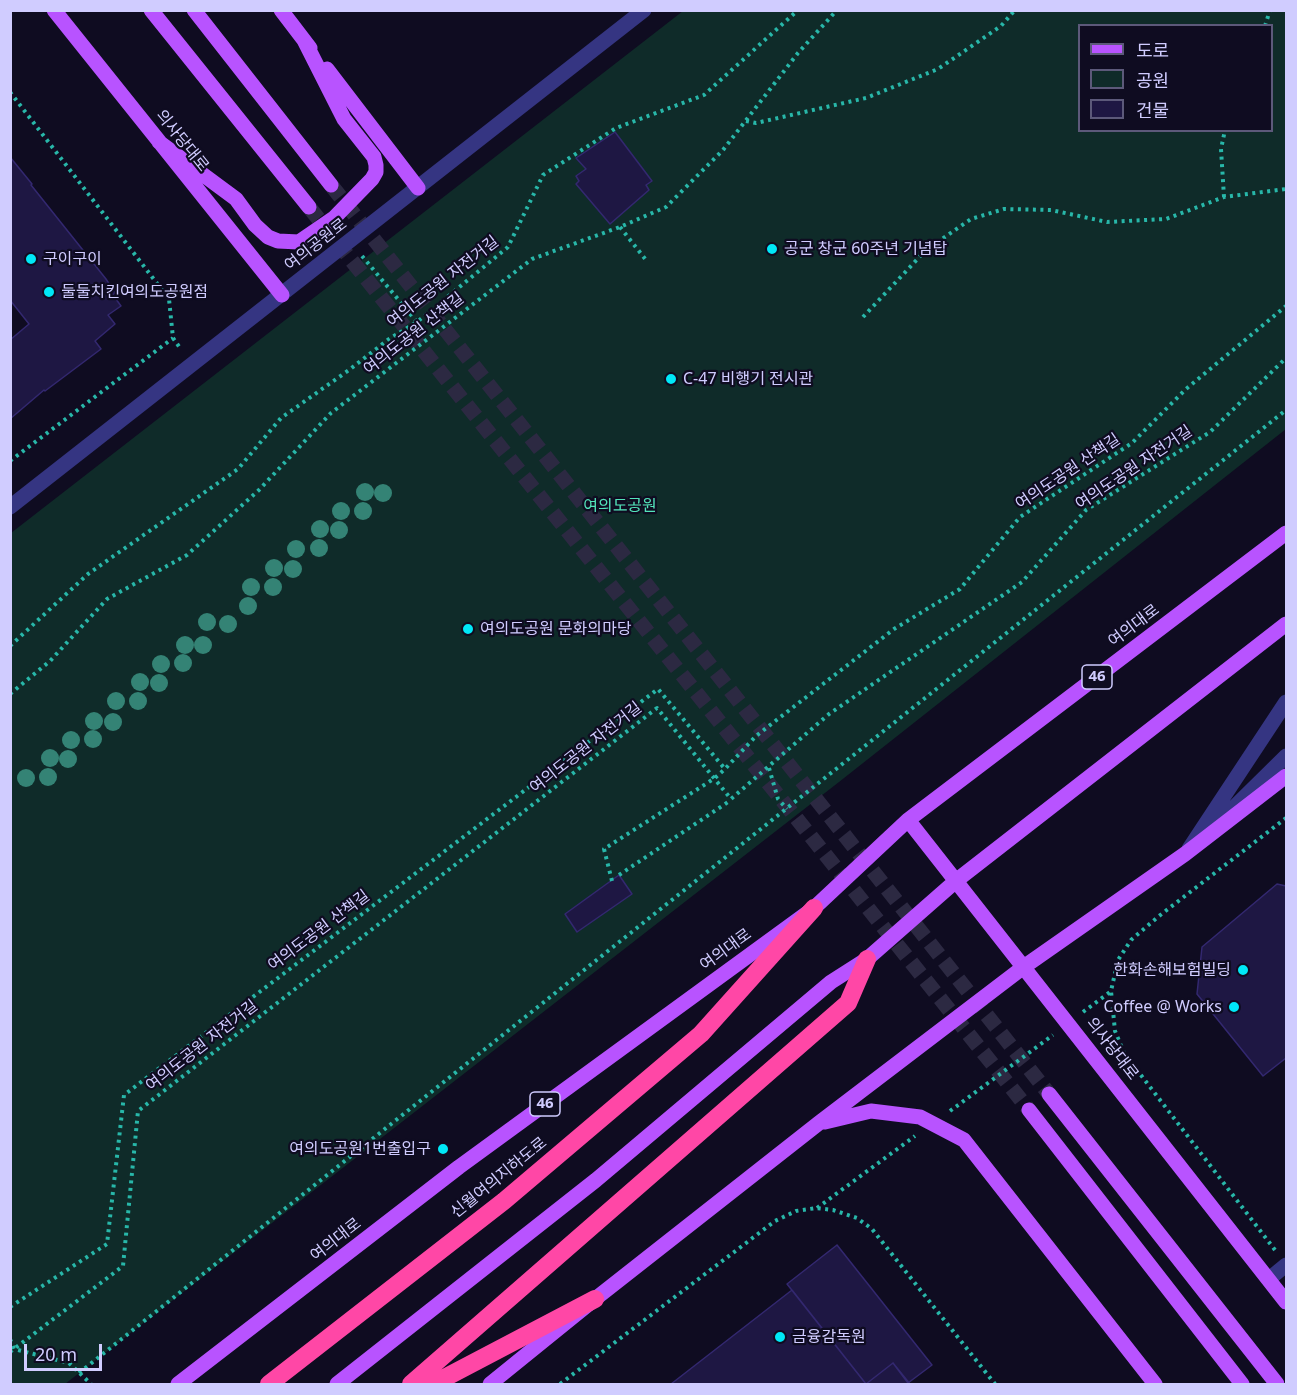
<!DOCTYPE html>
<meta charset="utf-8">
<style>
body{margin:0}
#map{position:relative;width:1297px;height:1395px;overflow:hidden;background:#0f0c21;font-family:"Noto Sans","Noto Sans KR",sans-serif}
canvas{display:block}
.frame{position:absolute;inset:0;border:12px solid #d0ccff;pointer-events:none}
.legend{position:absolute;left:1078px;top:24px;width:195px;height:108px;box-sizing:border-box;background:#0f0c21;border:2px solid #5c597a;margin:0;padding:8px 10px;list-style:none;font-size:18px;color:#d0ccff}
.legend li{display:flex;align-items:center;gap:12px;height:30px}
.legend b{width:30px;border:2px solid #5c597a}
.scale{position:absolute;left:24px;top:1344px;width:78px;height:27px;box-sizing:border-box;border:3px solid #d0ccff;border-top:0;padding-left:8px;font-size:18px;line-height:21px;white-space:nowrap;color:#d0ccff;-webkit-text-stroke:4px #0f0c21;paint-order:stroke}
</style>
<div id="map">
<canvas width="1297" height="1395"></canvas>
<div class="frame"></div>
<ul class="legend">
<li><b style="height:8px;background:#b853ff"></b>도로</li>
<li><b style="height:16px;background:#0f2b29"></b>공원</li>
<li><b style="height:16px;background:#1e1743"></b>건물</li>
</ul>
<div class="scale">20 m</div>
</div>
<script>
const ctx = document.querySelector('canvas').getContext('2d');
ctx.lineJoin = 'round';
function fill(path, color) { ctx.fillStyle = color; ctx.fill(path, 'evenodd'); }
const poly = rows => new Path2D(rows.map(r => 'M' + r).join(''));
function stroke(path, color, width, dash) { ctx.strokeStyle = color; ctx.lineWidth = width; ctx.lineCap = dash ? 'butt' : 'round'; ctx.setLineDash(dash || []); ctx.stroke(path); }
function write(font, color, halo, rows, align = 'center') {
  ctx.font = font + ' "Noto Sans","Noto Sans KR",sans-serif'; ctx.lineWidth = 4.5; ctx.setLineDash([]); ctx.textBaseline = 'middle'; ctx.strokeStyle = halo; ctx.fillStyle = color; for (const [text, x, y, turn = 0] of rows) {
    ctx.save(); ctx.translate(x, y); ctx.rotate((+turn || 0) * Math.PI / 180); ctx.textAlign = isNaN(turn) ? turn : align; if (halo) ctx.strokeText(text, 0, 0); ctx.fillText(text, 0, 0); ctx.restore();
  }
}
fill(poly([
 [683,11,1286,11,1286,429,839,782,65,1384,11,1384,11,533],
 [1080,26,1272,26,1272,130,1080,130]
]), '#0f2b29');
const building = poly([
 [615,132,652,181,646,185,649,190,610,224,576,184,579,181,576,176,586,169,576,158,615,132],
 [10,157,32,184,31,185,106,279,115,293,113,295,121,306,108,315,115,324,95,341,101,349,45,391,44,390,10,419,10,340,29,324,10,300,10,157],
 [619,875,632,894,577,932,565,914,619,875],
 [1277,884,1286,886,1286,1058,1263,1076,1197,994,1202,947,1277,884],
 [837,1245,932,1365,908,1383,893,1363,866,1384,787,1284,837,1245],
 [792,1290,866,1384,671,1384,792,1290],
 [893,1363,910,1384,866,1384,893,1363]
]);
fill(building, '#1e1743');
stroke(building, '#332870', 1.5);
stroke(poly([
 [331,185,1049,1094],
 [309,207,1029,1110]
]), '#2c2942', 15, [15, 8]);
stroke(poly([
 [1265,26,1270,10],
 [10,92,169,299,173,338,180,348],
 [746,121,756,123,866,98,938,69,1001,26,1015,10],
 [1224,197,1221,149,1225,130],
 [620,227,646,260],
 [362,256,417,322],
 [863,317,926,250,971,219,1004,209,1051,210,1107,222,1166,219,1224,197,1286,189],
 [10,461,173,338],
 [10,646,88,574,238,469,281,418,349,370,389,339,417,322,508,247,543,175,616,128,704,95,798,10],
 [10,694,50,661,107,599,187,555,259,490,331,413,532,259,620,227,666,207,723,150,798,53,837,10],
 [769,768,778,799,787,809],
 [619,875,728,802],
 [612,881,604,849,715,778,725,769,756,736,894,629,960,589,1020,517,1132,443,1186,389,1286,306],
 [1083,1012,1110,992],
 [950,1111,1053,1035],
 [817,1208,915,1136],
 [1275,1250,1124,1053,1115,1031,1111,991,1118,960,1131,940,1159,916,1286,818],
 [10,1307,107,1244,124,1095,658,689,725,769],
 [10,1339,14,1349,69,1363,91,1384],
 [10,1352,123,1266,138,1111,657,708,731,799,829,714,1022,582,1086,510,1210,432,1286,358],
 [79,1373,1286,410],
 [560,1384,775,1221,796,1211,816,1208,833,1210,857,1218,872,1229,995,1384]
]), '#28b7a9', 4, [3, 4.5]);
stroke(poly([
 [10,507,644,10],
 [1220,821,1286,756],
 [1189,849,1286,702],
 [1269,1279,1286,1265]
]), '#353582', 15);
stroke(poly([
 [54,10,282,295],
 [151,10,309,207],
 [194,10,331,185],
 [281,10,310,48],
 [327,69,418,188],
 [159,142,236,199,255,225,268,237,278,241,299,242,334,218,372,179,376,172,376,165,374,157,344,119,304,40],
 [908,820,1286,1302],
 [1049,1094,1277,1384],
 [1029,1110,1242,1384],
 [825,1122,871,1111,920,1117,964,1140,1155,1384],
 [178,1384,459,1167,814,908,908,820,1286,533],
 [337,1384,596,1180,831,982,867,959,957,880,1286,624],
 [490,1384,595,1299,819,1123,1025,966,1185,854,1286,776]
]), '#b853ff', 15);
stroke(poly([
 [269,1384,504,1201,701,1034,814,908],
 [411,1384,848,1003,867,959],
 [433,1384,595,1299]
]), '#ff47a6', 18);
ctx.fillStyle = '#348375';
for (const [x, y] of [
 [365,492],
 [383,493],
 [341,511],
 [363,511],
 [320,529],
 [339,530],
 [319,548],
 [296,549],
 [274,568],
 [293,569],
 [251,587],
 [273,587],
 [248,606],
 [207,622],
 [228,624],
 [185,645],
 [203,645],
 [183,663],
 [161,664],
 [140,682],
 [159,683],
 [116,701],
 [138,701],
 [94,721],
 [113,722],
 [93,739],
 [71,740],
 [50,758],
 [68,759],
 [48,777],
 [26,778]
]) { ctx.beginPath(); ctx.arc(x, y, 9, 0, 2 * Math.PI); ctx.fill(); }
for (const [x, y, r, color] of [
 [772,249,6,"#00e8f7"],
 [31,259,6,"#00e8f7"],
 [49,292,6,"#00e8f7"],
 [671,379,6,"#00e8f7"],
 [468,629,6,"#00e8f7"],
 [1243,970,6,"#00e8f7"],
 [1234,1007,6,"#00e8f7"],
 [443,1149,6,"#00e8f7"],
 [780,1337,6,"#00e8f7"]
]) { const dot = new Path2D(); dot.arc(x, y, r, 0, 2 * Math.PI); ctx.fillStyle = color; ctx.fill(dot); stroke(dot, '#0f0c21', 2); }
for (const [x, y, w] of [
 [1097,677,30],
 [545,1104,30]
]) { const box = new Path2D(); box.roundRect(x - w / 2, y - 12, w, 24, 4.5); ctx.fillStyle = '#0f0c21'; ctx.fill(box); stroke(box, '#d0ccff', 1.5); }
write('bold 15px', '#d0ccff', null, [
 ["46",1097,677],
 ["46",545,1104]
]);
write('16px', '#d0ccff', '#0f0c21', [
 ["의사당대로",182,141,51],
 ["여의공원로",316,245,-38],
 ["여의도공원 자전거길",443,282,-38],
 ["여의도공원 산책길",414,334,-38],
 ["여의도공원 자전거길",1134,468,-34],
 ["여의도공원 산책길",1068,472,-34],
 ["여의대로",1134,626,-37],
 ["여의도공원 자전거길",586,748,-38],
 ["여의도공원 산책길",319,931,-37],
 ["여의대로",726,950,-36],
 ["여의도공원 자전거길",202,1046,-38],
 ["의사당대로",1112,1049,52],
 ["신월여의지하도로",499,1178,-39],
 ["여의대로",336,1240,-38]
]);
write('16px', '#d0ccff', '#0f0c21', [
 ["공군 창군 60주년 기념탑",784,249],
 ["구이구이",43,259],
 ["둘둘치킨여의도공원점",61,292],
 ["C-47 비행기 전시관",683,379],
 ["여의도공원 문화의마당",480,629],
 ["한화손해보험빌딩",1231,970,"right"],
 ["Coffee @ Works",1222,1007,"right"],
 ["여의도공원1번출입구",431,1149,"right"],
 ["금융감독원",792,1337]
], 'left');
write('16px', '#53e4ba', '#0f0c21', [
 ["여의도공원",620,506]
]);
</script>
